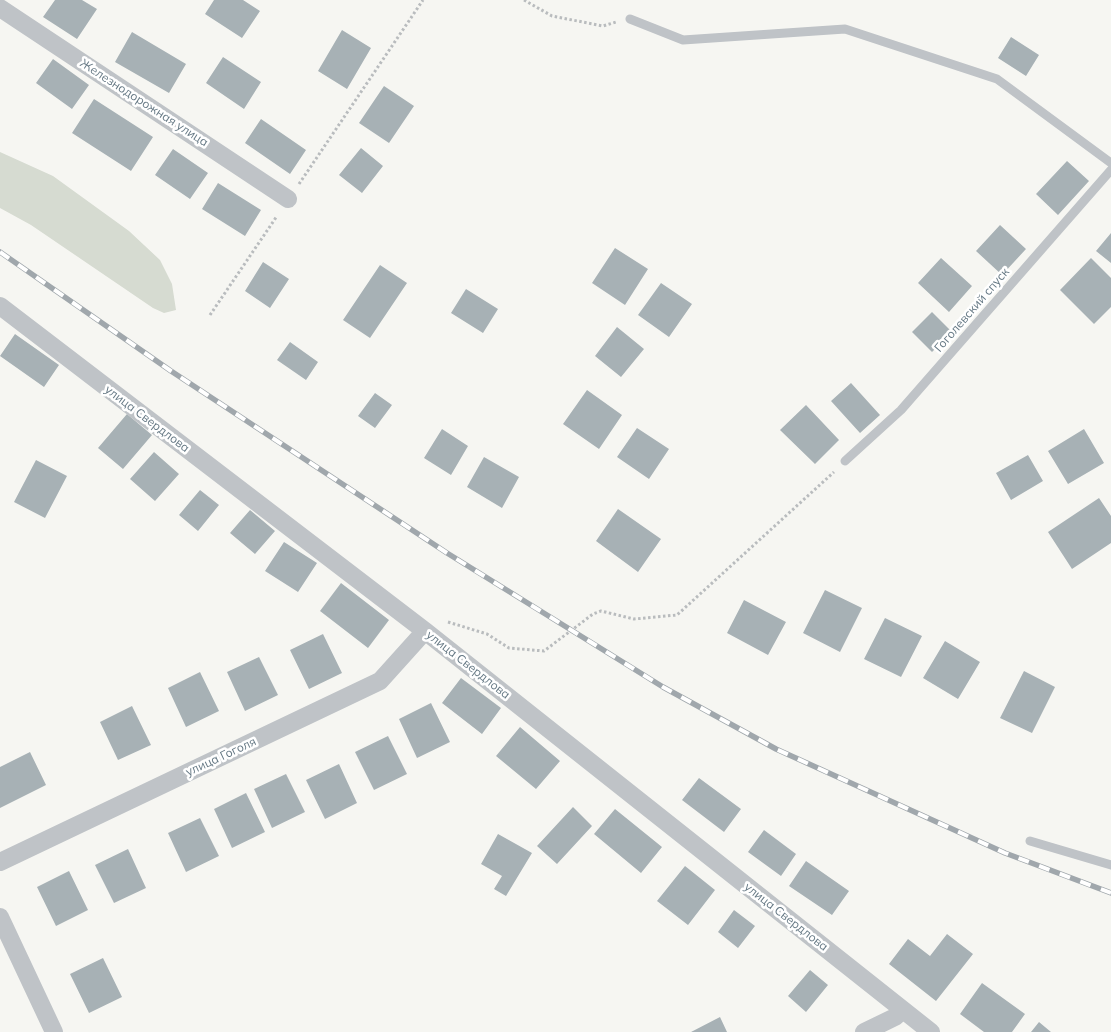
<!DOCTYPE html>
<meta charset="utf-8">
<style>
body{margin:0}
canvas{display:block;background:#f6f6f2}
</style>
<canvas width="1111" height="1032"></canvas>
<script>
const ctx = document.querySelector('canvas').getContext('2d');
ctx.lineJoin = 'round';
function fill(path, color) { ctx.fillStyle = color; ctx.fill(path, 'evenodd'); }
const poly = rows => new Path2D(rows.map(r => 'M' + r).join(''));
function stroke(path, color, width, dash) { ctx.strokeStyle = color; ctx.lineWidth = width; ctx.lineCap = dash ? 'butt' : 'round'; ctx.setLineDash(dash || []); ctx.stroke(path); }
function write(font, color, halo, rows, align = 'center') {
  ctx.font = font + ' Mulish,sans-serif'; ctx.lineWidth = 5; ctx.setLineDash([]); ctx.textBaseline = 'middle'; ctx.strokeStyle = halo; ctx.fillStyle = color; for (const [text, x, y, turn = 0] of rows) {
    ctx.save(); ctx.translate(x, y); ctx.rotate((+turn || 0) * Math.PI / 180); ctx.textAlign = isNaN(turn) ? turn : align; if (halo) ctx.strokeText(text, 0, 0); ctx.fillText(text, 0, 0); ctx.restore();
  }
}
fill(poly([
 [0,152,53,176,129,231,160,260,172,284,176,310,164,313,153,308,31,225,0,208]
]), '#d6dbd1');
fill(poly([
 [55,0,82,0,97,9,77,39,43,17],
 [214,0,243,0,260,11,242,38,205,14],
 [342,30,371,48,347,89,318,71],
 [132,32,186,64,169,93,115,62],
 [1011,37,1039,55,1026,76,998,58],
 [223,57,261,82,244,109,206,83],
 [53,59,89,85,72,109,36,83],
 [384,86,414,106,389,143,359,123],
 [94,99,153,137,131,171,72,133],
 [261,119,306,150,290,174,245,143],
 [361,148,383,166,362,193,339,175],
 [173,149,208,173,190,199,155,175],
 [1067,161,1089,181,1058,215,1036,194],
 [218,183,261,210,245,236,202,209],
 [1000,225,1026,249,1002,275,976,251],
 [1111,233,1111,263,1096,251],
 [615,248,648,269,625,305,592,283],
 [941,258,972,286,949,312,918,283],
 [1091,258,1111,278,1111,307,1094,324,1060,290],
 [263,262,289,279,270,308,245,291],
 [380,265,407,283,370,338,343,320],
 [661,283,692,304,669,337,638,315],
 [466,289,498,309,483,333,451,313],
 [932,312,952,332,932,352,912,332],
 [617,327,644,349,621,377,595,356],
 [15,334,59,365,44,387,0,356],
 [290,342,318,362,306,380,277,360],
 [851,383,880,415,860,433,831,401],
 [587,390,622,415,599,449,563,424],
 [375,393,392,405,375,428,358,416],
 [806,405,839,440,815,464,780,430],
 [127,414,152,435,123,469,98,448],
 [637,428,669,449,649,479,617,457],
 [442,429,468,446,451,475,424,458],
 [1084,429,1104,463,1068,484,1048,451],
 [154,452,179,474,155,501,130,479],
 [1028,455,1043,481,1011,500,996,473],
 [484,457,519,477,502,508,467,487],
 [36,460,67,476,45,518,14,502],
 [200,490,219,505,198,531,179,515],
 [1099,498,1111,516,1111,543,1072,569,1048,532],
 [618,509,661,539,638,572,596,541],
 [250,510,275,531,255,554,230,533],
 [284,542,317,563,298,592,265,571],
 [341,583,389,620,368,648,320,611],
 [825,590,862,608,840,652,803,633],
 [744,600,786,622,768,655,727,633],
 [885,618,922,636,901,677,864,659],
 [323,634,342,673,309,689,290,650],
 [945,641,980,662,958,699,923,678],
 [259,657,278,695,245,711,227,672],
 [1024,671,1055,687,1032,733,1000,718],
 [200,672,219,711,186,727,168,688],
 [461,678,501,708,482,734,442,703],
 [431,703,450,742,417,758,399,719],
 [132,706,151,745,118,760,100,722],
 [520,727,560,761,536,789,496,756],
 [388,736,407,774,374,790,355,752],
 [30,752,46,785,0,808,0,767],
 [339,764,357,803,325,819,306,780],
 [286,774,305,812,272,828,254,789],
 [699,778,741,809,724,832,682,800],
 [246,793,265,832,232,848,214,809],
 [573,807,592,826,557,864,537,846],
 [615,809,662,847,641,873,594,834],
 [200,818,219,856,186,872,168,833],
 [764,830,796,854,781,876,748,852],
 [498,834,532,853,506,896,494,889,502,876,481,864],
 [128,849,146,888,114,903,95,865],
 [806,861,849,891,832,915,789,886],
 [685,866,715,890,688,925,657,901],
 [69,871,88,910,56,926,37,887],
 [734,910,755,926,738,948,718,932],
 [947,934,973,954,936,1001,889,964,908,939,930,956],
 [103,958,122,997,89,1013,70,974],
 [810,970,828,985,806,1012,788,996],
 [982,983,1025,1014,1012,1032,984,1032,960,1014],
 [720,1017,727,1032,691,1032],
 [1039,1022,1051,1032,1031,1032]
]), '#a7b1b5');
stroke(poly([
 [524,0,552,16,603,26,616,22],
 [299,184,423,0],
 [210,315,277,216],
 [448,622,487,634,509,648,544,651,593,614,601,611,634,619,677,615,834,472]
]), '#b9bcbe', 3, [2.5, 2.5]);
stroke(poly([
 [630,19,683,40,845,29,997,79,1111,163],
 [845,461,901,410,1111,170],
 [1030,841,1111,865]
]), '#bfc3c7', 9);
stroke(poly([
 [0,8,288,199],
 [0,306,425,631,931,1032],
 [0,862,380,681,425,631],
 [0,917,54,1032],
 [864,1032,895,1017,903,1010]
]), '#bfc3c7', 18);
const rail = poly([
 [0,252,171,371,447,553,663,687,776,749,1005,853,1111,893]
]);
stroke(rail, '#a0a7ac', 5.5);
stroke(rail, '#fff', 4, [11]);
write('12px', '#657884', '#fff', [
 ["Железнодорожная улица",144,103,33],
 ["Гоголевский спуск",972,310,-49],
 ["улица Свердлова",147,419,37],
 ["улица Свердлова",468,665,38],
 ["улица Гоголя",221,757,-25],
 ["улица Свердлова",786,917,38]
]);
</script>
